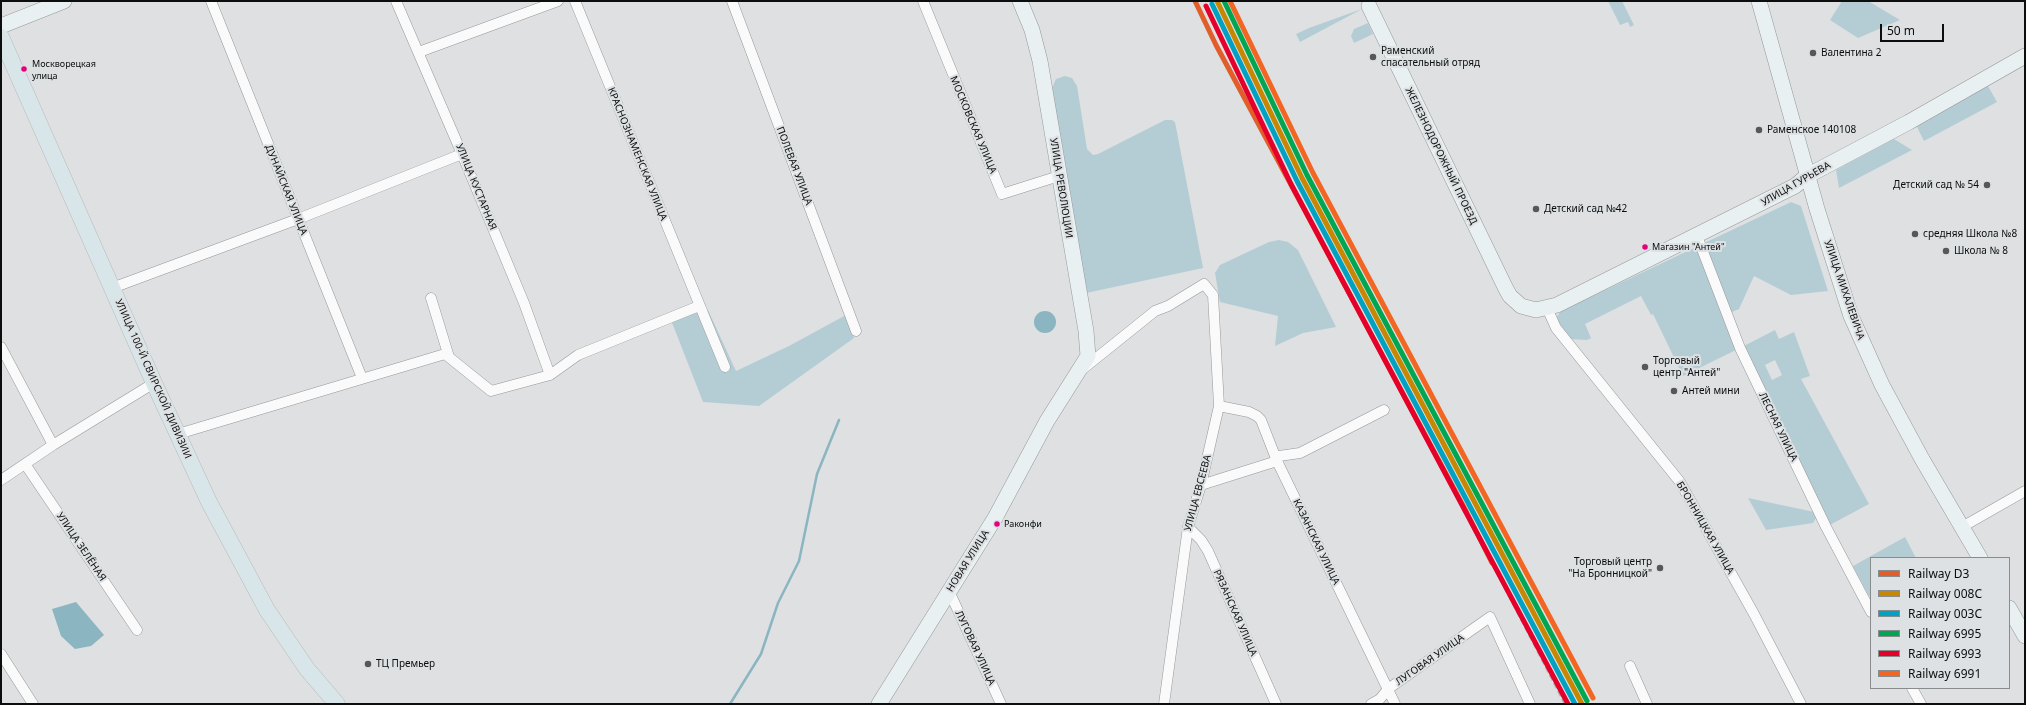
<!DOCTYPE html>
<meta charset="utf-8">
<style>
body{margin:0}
#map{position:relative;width:2026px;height:705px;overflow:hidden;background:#dee0e2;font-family:"Noto Sans",sans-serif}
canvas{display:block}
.frame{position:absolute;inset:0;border:2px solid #0c0d0d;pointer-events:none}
.legend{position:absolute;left:1870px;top:557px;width:140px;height:132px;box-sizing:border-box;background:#dde1e3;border:1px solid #898c8d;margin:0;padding:5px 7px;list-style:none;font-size:12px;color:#0c0d0d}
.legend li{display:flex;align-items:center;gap:8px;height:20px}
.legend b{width:20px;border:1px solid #898c8d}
.scale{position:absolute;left:1880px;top:24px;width:64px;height:18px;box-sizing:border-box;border:2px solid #0c0d0d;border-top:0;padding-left:5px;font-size:12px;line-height:14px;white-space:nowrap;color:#0c0d0d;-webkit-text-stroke:3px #dde1e3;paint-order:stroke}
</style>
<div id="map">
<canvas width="2026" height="705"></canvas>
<div class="frame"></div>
<ul class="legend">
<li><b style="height:5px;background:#e15d29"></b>Railway D3</li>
<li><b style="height:5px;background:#c88703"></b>Railway 008С</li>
<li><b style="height:5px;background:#01a1c4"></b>Railway 003С</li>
<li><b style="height:5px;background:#00a651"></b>Railway 6995</li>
<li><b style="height:5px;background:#e4002b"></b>Railway 6993</li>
<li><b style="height:5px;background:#f26522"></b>Railway 6991</li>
</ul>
<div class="scale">50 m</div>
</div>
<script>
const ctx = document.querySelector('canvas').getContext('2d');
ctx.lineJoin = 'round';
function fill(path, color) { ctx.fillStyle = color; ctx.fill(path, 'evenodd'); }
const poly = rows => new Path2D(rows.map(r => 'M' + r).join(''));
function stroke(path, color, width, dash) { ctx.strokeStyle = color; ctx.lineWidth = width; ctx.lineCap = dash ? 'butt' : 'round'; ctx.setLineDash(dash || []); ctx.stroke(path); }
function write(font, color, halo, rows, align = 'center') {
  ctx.font = font + ' "Noto Sans",sans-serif'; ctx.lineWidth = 4; ctx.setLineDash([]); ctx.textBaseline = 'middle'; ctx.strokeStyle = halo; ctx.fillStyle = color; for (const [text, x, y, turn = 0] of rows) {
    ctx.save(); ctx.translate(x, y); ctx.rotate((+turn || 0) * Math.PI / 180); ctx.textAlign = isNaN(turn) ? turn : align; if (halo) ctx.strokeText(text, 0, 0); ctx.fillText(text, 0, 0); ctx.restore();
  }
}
fill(poly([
 [1608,1,1622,1,1634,25,1630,27,1628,22,1620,25],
 [1842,1,1868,1,1900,20,1858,38,1830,20],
 [1362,9,1300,42,1296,34,1309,28],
 [1368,23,1373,34,1354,43,1351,36,1354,29],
 [1065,76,1072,78,1077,86,1087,149,1093,155,1098,154,1165,120,1172,120,1175,122,1203,268,1086,293,1052,88,1056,79],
 [1988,86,1997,102,1924,141,1916,125],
 [1894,139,1912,150,1839,188,1836,170],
 [1791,202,1801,206,1828,291,1791,295,1754,276,1739,309,1727,314,1740,348,1775,330,1779,339,1794,332,1810,376,1801,379,1869,504,1826,527,1819,513,1813,523,1766,530,1748,498,1819,513,1740,348,1683,376,1653,314,1651,315,1641,296,1585,324,1591,338,1587,340,1570,339,1556,318,1561,311],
 [1775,360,1782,375,1772,380,1765,365],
 [1279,240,1288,242,1298,250,1336,327,1303,333,1275,346,1278,316,1220,302,1215,273,1220,265,1269,242],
 [708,310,736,371,789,346,846,315,854,338,759,406,703,402,671,320],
 [1905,537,1916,558,1871,558,1871,595,1869,596,1853,566]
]), '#b4cdd5');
fill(poly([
 '1034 322a11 11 0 1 1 22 0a11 11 0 1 1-22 0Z',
 [76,602,104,635,91,646,75,649,61,636,52,609]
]), '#8ab5c1');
stroke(poly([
 [730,704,761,654,778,603,799,561,817,474,839,420]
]), '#8ab5c1', 2.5);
const street = poly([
 [211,1,362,378],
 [396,1,462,154,524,303,550,375],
 [575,1,725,367],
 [732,1,856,331],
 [923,1,1002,194,1059,176],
 [419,52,558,1],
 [1697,236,1740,348,1826,527,1871,612],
 [112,288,298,219,462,154],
 [431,298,449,357],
 [1547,308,1556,328,1680,482,1754,614,1801,704],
 [1,347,53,445],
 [1084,368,1155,311,1168,306,1204,284,1213,295,1219,406,1201,485,1188,527,1164,704],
 [1219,406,1249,412,1257,416,1261,420,1277,461,1395,704],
 [178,434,445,354,491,391,550,375,578,355,699,306],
 [25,464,137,630],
 [1,480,53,445,154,383],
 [1201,485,1277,461,1279,456,1300,453,1384,410],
 [1188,527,1201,540,1208,551,1276,704],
 [1962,527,2025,491],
 [949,591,1001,704],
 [1,654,33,704],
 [1630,666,1647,704],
 [1912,688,1921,704],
 [1371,704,1380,699,1388,689,1490,617,1530,704]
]);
const secondary = poly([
 [1759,1,1817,209,1851,316,1882,385,1922,459,1980,558],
 [1369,6,1506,289,1510,296,1521,306,1536,310,1557,305,1795,186,1807,176,1909,122,2025,56],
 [1,26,64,1],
 [2009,608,2025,636],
 [879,704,995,518,1047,421,1088,356,1086,331,1040,61,1032,30,1020,1]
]);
const primary = poly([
 [1,37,154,383,209,502,267,610,307,669,337,704]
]);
stroke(street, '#969798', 11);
stroke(secondary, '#969798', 16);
stroke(primary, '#b9babb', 17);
stroke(street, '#fafafb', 10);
stroke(secondary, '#e9f0f2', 15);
stroke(primary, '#d9e6e9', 16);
stroke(poly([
 [1492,563,1565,704]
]), '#b1b1b2', 2.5, [6, 3]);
stroke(poly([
 [1195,1,1216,45,1466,511,1492,563]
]), '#e15d29', 5);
stroke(poly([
 [1217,1,1302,178,1582,704]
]), '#c88703', 5);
stroke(poly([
 [1212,4,1297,181,1575,704]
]), '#01a1c4', 5);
stroke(poly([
 [1224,1,1307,175,1587,701]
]), '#00a651', 5);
stroke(poly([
 [1206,6,1291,184,1568,704]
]), '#e4002b', 5);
stroke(poly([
 [1230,1,1313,173,1593,698]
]), '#f26522', 5);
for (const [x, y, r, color] of [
 [1813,53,4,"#565758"],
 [1373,57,4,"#565758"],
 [24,69,3.5,"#e5007d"],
 [1759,130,4,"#565758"],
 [1987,185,4,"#565758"],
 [1536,209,4,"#565758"],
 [1915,234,4,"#565758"],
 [1645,247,3.5,"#e5007d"],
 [1946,251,4,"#565758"],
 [1645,367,4,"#565758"],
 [1674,391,4,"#565758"],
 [997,524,3.5,"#e5007d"],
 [1660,568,4,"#565758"],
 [368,664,4,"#565758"]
]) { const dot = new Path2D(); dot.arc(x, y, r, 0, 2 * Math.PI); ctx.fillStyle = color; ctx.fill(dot); stroke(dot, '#dde1e3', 1.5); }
write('9px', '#0c0d0d', '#dde1e3', [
 ["Москворецкая",32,64],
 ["улица",32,76],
 ["Магазин \"Антей\"",1652,247],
 ["Раконфи",1004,524]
], 'left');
write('10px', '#0c0d0d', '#dde1e3', [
 ["Раменский",1381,51],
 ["спасательный отряд",1381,63],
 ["Валентина 2",1821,53],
 ["Раменское 140108",1767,130],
 ["Детский сад № 54",1979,185,"right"],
 ["Детский сад №42",1544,209],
 ["средняя Школа №8",1923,234],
 ["Школа № 8",1954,251],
 ["Торговый",1653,361],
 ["центр \"Антей\"",1653,373],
 ["Антей мини",1682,391],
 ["Торговый центр",1652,562,"right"],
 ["\"На Бронницкой\"",1652,574,"right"],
 ["ТЦ Премьер",376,664]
], 'left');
write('10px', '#0c0d0d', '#dde1e3', [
 ["МОСКОВСКАЯ УЛИЦА",973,125,67],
 ["КРАСНОЗНАМЕНСКАЯ УЛИЦА",637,154,68],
 ["ЖЕЛЕЗНОДОРОЖНЫЙ ПРОЕЗД",1441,156,64],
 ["ПОЛЕВАЯ УЛИЦА",794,166,69],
 ["УЛИЦА ГУРЬЕВА",1796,184,-30],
 ["УЛИЦА КУСТАРНАЯ",476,187,68],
 ["УЛИЦА РЕВОЛЮЦИИ",1061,188,81],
 ["ДУНАЙСКАЯ УЛИЦА",286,190,68],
 ["УЛИЦА МИХАЛЕВИЧА",1844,290,71],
 ["УЛИЦА 100-Й СВИРСКОЙ ДИВИЗИИ",153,379,66],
 ["ЛЕСНАЯ УЛИЦА",1778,427,64],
 ["УЛИЦА ЕВСЕЕВА",1198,493,-75],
 ["БРОННИЦКАЯ УЛИЦА",1705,528,60],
 ["КАЗАНСКАЯ УЛИЦА",1316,542,64],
 ["УЛИЦА ЗЕЛЁНАЯ",81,547,56],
 ["НОВАЯ УЛИЦА",968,561,-58],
 ["РЯЗАНСКАЯ УЛИЦА",1235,613,66],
 ["ЛУГОВАЯ УЛИЦА",975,648,65],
 ["ЛУГОВАЯ УЛИЦА",1430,660,-35]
]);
</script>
